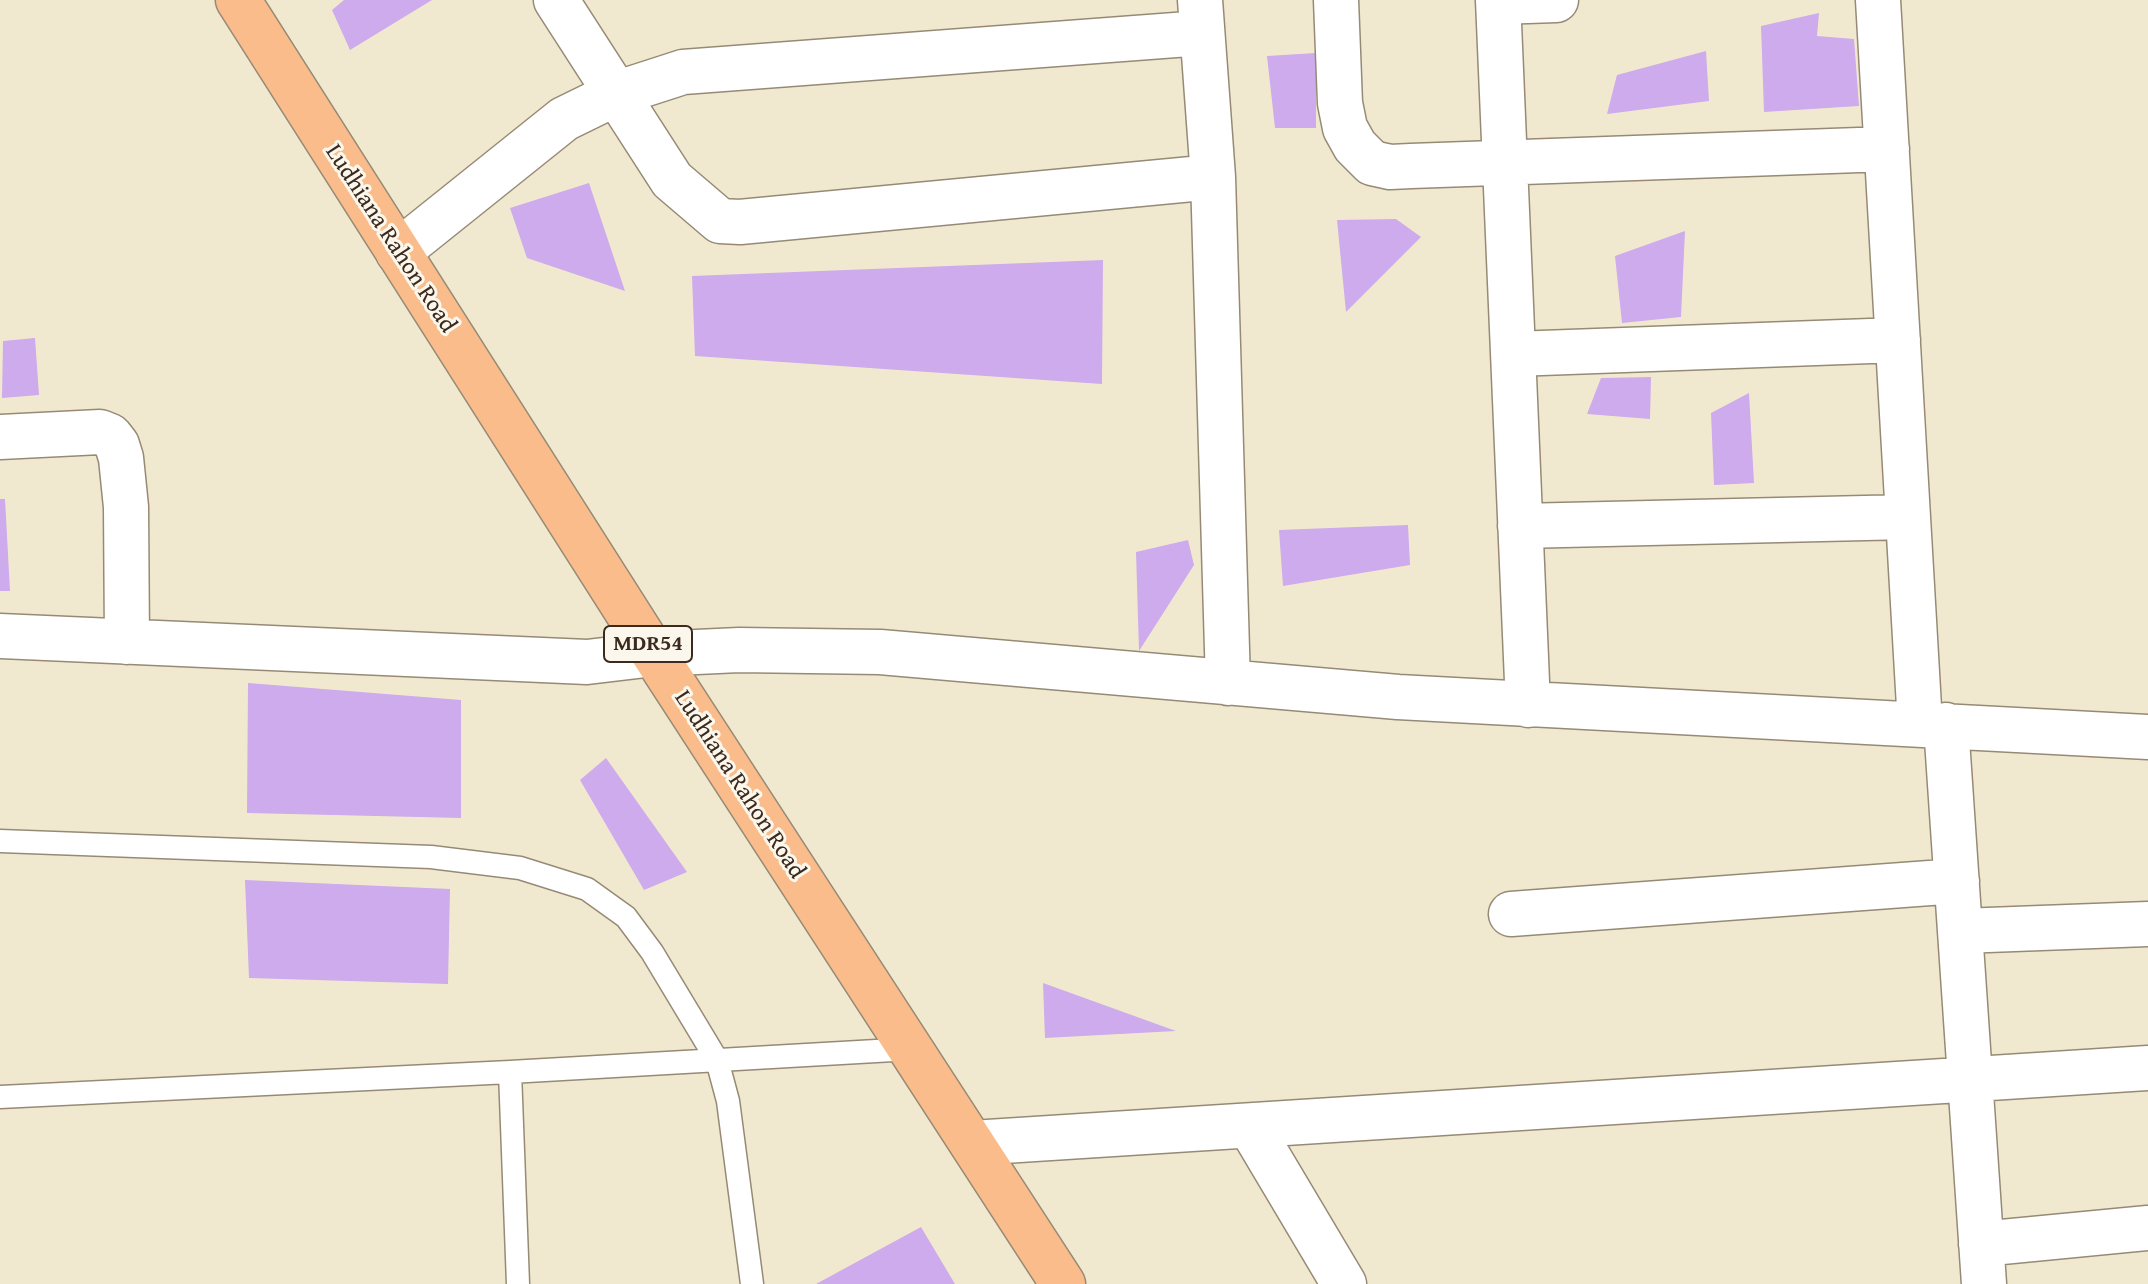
<!DOCTYPE html>
<style>
body{margin:0}
canvas{display:block;background:#f1e9cf}
</style>
<canvas width="2148" height="1284"></canvas>
<script>
const ctx = document.querySelector('canvas').getContext('2d');
ctx.lineJoin = 'round';
function fill(path, color) { ctx.fillStyle = color; ctx.fill(path, 'evenodd'); }
const poly = rows => new Path2D(rows.map(r => 'M' + r).join(''));
function stroke(path, color, width, dash) { ctx.strokeStyle = color; ctx.lineWidth = width; ctx.lineCap = dash ? 'butt' : 'round'; ctx.setLineDash(dash || []); ctx.stroke(path); }
function write(font, color, halo, rows, align = 'center') {
  ctx.font = font + ' "Gentium Book Plus",serif'; ctx.lineWidth = 6; ctx.setLineDash([]); ctx.textBaseline = 'middle'; ctx.strokeStyle = halo; ctx.fillStyle = color; for (const [text, x, y, turn = 0] of rows) {
    ctx.save(); ctx.translate(x, y); ctx.rotate((+turn || 0) * Math.PI / 180); ctx.textAlign = isNaN(turn) ? turn : align; if (halo) ctx.strokeText(text, 0, 0); ctx.fillText(text, 0, 0); ctx.restore();
  }
}
fill(poly([
 [344,0,432,0,350,50,332,10],
 [1819,13,1817,36,1854,39,1859,106,1764,112,1761,26],
 [1706,51,1709,101,1607,114,1617,75],
 [1316,53,1316,128,1275,128,1267,56],
 [589,183,625,291,527,258,510,208],
 [1396,219,1421,237,1346,312,1337,220],
 [1685,231,1681,317,1622,323,1615,256],
 [1103,260,1102,384,695,356,692,276],
 [35,338,39,395,2,398,3,341],
 [1651,377,1650,419,1587,414,1601,378],
 [1749,393,1754,483,1714,485,1711,413],
 [0,499,5,499,10,591,0,591],
 [1408,525,1410,565,1283,586,1279,530],
 [1188,540,1194,565,1139,651,1136,552],
 [248,683,461,700,461,818,247,813],
 [606,758,687,872,644,890,580,780],
 [245,880,450,889,448,984,249,978],
 [1043,983,1176,1031,1045,1038],
 [921,1227,955,1284,816,1284]
]), '#cdabec');
const service = poly([
 [0,841,431,857,520,868,587,889,626,917,652,952,717,1060,728,1101,752,1284],
 [510,1072,518,1284],
 [0,1097,510,1072,911,1049]
]);
const minor = poly([
 [556,0,672,180,720,221,740,222,1213,177],
 [1200,0,1213,177,1228,683],
 [1336,0,1340,103,1345,128,1355,146,1372,163,1390,167,1411,166,1887,149],
 [1498,0,1528,705],
 [1878,0,1920,724],
 [1498,2,1556,0],
 [398,252,564,119,615,94,683,72,1202,33],
 [1514,354,1898,340],
 [0,437,100,432,110,436,117,445,121,458,126,507,127,642],
 [1520,526,1908,517],
 [0,636,587,662,654,654,739,650,880,652,1398,697,2148,737],
 [1946,725,1984,1284],
 [1511,914,1957,881],
 [1961,931,2148,924],
 [1250,1126,1344,1284],
 [972,1143,2148,1068],
 [1981,1244,2148,1228]
]);
const primary = poly([
 [238,0,654,654,1063,1284]
]);
stroke(service, '#968a76', 25);
stroke(minor, '#968a76', 47);
stroke(primary, '#968a76', 47);
stroke(service, '#fff', 22);
stroke(minor, '#fff', 44);
stroke(primary, '#f9bc8a', 44);
for (const [x, y, w] of [
 [648,644,88]
]) { const box = new Path2D(); box.roundRect(x - w / 2, y - 18, w, 36, 6); ctx.fillStyle = '#fbf7ec'; ctx.fill(box); stroke(box, '#3b2a1e', 2); }
write('bold 22px', '#3b2a1e', null, [
 ["MDR54",648,644]
]);
write('24px', '#3b2a1e', '#fbf7ec', [
 ["Ludhiana Rahon Road",390,239,57],
 ["Ludhiana Rahon Road",739,785,57]
]);
</script>
